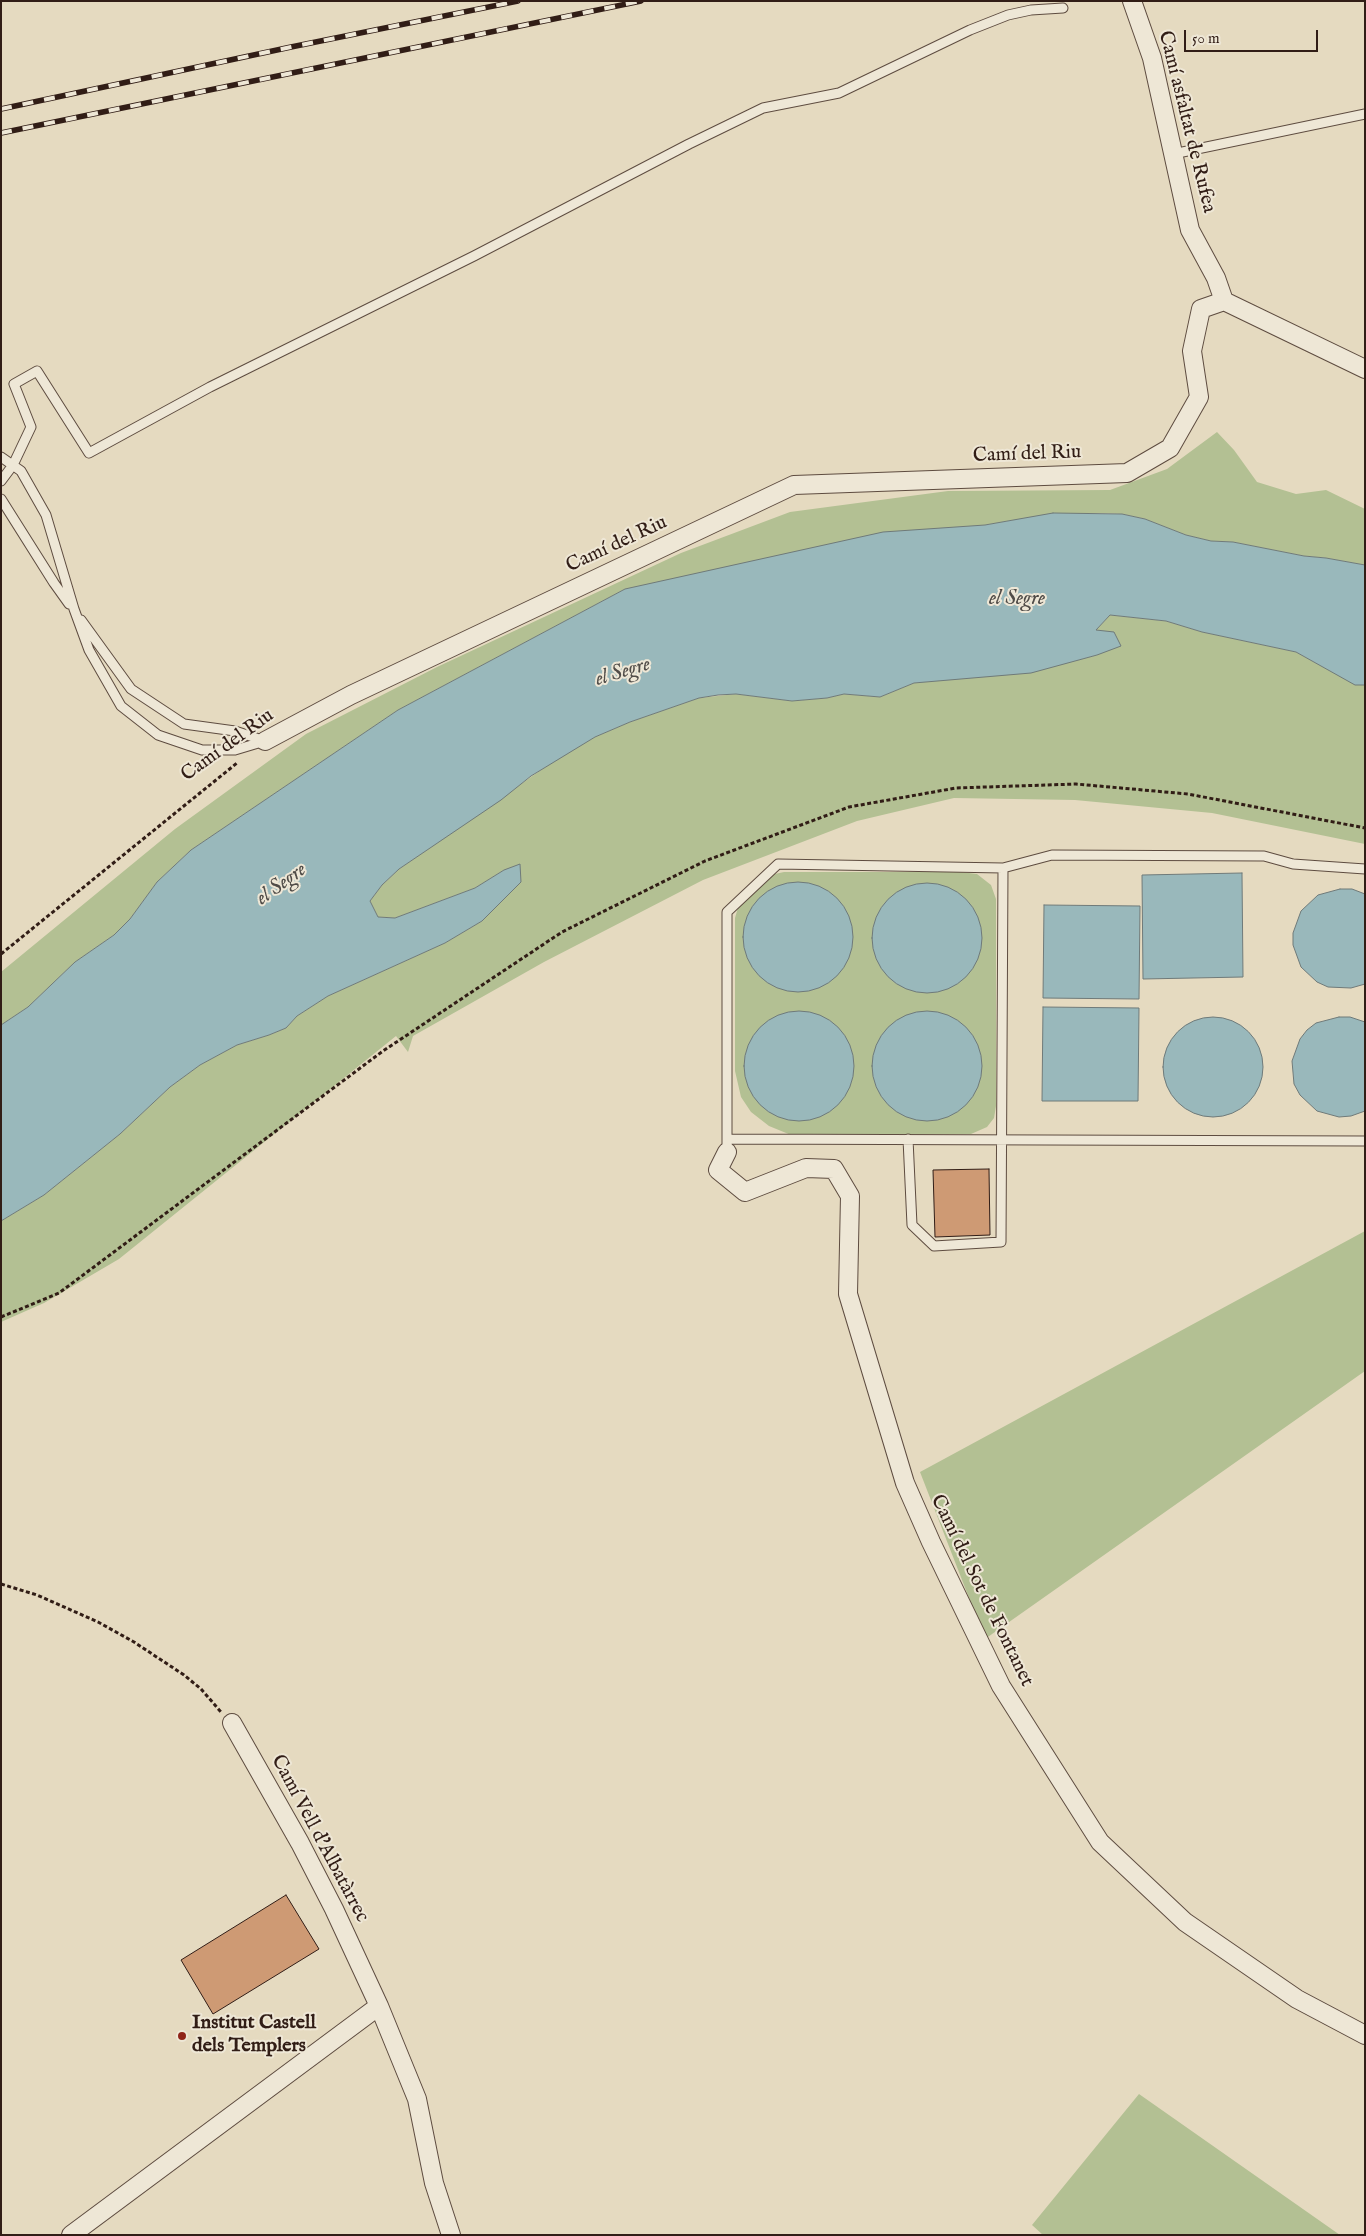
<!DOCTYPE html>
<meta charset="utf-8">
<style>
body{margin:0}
#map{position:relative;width:1366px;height:2236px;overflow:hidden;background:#e5dac0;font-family:"IM FELL English",serif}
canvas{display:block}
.frame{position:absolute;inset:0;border:2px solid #311d16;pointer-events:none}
.scale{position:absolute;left:1184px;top:30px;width:134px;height:22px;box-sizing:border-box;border:2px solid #311d16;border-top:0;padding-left:6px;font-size:15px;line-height:18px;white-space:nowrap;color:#311d16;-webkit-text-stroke:4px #eee7d6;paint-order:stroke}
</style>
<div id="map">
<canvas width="1366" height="2236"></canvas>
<div class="frame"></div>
<div class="scale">50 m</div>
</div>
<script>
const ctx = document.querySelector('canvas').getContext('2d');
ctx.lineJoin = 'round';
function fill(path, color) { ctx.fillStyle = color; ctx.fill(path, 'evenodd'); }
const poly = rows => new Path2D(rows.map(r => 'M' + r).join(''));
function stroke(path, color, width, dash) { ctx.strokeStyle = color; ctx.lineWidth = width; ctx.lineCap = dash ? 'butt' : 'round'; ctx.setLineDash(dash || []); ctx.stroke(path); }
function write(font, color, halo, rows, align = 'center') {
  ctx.font = font + ' "IM FELL English",serif'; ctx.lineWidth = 4; ctx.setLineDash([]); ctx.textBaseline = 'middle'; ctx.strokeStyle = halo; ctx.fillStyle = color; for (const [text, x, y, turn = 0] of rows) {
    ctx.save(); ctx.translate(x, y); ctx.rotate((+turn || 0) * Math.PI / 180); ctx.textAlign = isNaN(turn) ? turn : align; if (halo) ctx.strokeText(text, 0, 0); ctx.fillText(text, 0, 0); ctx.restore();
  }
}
fill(poly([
 [1217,432,1234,450,1257,482,1296,494,1326,490,1365,509,1365,565,1326,558,1304,556,1233,542,1211,541,1186,535,1145,519,1122,514,1100,513,1008,521,625,589,398,710,191,850,157,882,130,919,114,935,75,962,28,1007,1,1025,1,972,175,829,306,734,437,667,681,553,790,512,948,491,1110,490,1167,469],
 [1110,615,1166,621,1202,632,1296,652,1355,684,1365,685,1365,844,1212,813,1075,800,954,798,857,821,703,880,544,962,413,1036,408,1052,396,1036,119,1259,44,1303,1,1322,1,1221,44,1195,120,1134,170,1087,200,1065,237,1045,269,1035,286,1028,297,1016,328,996,445,943,482,921,521,882,504,870,475,888,395,918,378,917,370,901,382,885,399,869,561,756,595,737,630,722,699,698,736,694,792,701,827,698,844,694,880,697,914,683,1060,664,1097,655,1096,630],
 [784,872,961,872,977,874,991,885,996,899,996,1106,994,1118,987,1127,971,1134,791,1135,769,1126,751,1112,741,1097,735,1071,735,918,739,904,770,875],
 [1365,1231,1365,1371,985,1639,920,1472],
 [1139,2094,1340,2235,1043,2235,1032,2225]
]), '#b3c093');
const water = poly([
 [1053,513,1122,514,1145,519,1186,535,1211,541,1233,542,1304,556,1326,558,1365,565,1365,685,1355,685,1296,652,1202,632,1166,621,1110,615,1096,630,1114,632,1121,646,1097,655,1031,673,914,683,880,697,844,694,827,698,792,701,736,694,718,695,699,698,630,722,595,737,531,776,501,800,399,869,382,885,370,901,378,917,395,918,475,888,504,870,520,864,521,882,482,921,445,943,328,996,297,1016,286,1028,269,1035,237,1045,200,1065,170,1087,120,1134,44,1195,1,1221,1,1025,28,1007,75,962,114,935,130,919,157,882,191,850,398,710,625,589,883,532,985,525,1053,513],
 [1242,873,1243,977,1143,979,1142,875,1242,873],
 '743 937a55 55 0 1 1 110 0a55 55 0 1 1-110 0Z',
 '872 938a55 55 0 1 1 110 0a55 55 0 1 1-110 0Z',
 [1340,889,1352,889,1365,894,1365,984,1351,988,1328,987,1317,982,1301,967,1293,945,1293,933,1301,911,1318,895,1340,889],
 [1044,905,1140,906,1139,999,1043,998,1044,905],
 [1043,1007,1139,1008,1138,1101,1042,1101,1043,1007],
 '744 1066a55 55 0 1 1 110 0a55 55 0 1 1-110 0Z',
 '872 1066a55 55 0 1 1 110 0a55 55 0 1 1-110 0Z',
 '1163 1067a50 50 0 1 1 100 0a50 50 0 1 1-100 0Z',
 [1339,1017,1350,1017,1365,1022,1365,1111,1351,1116,1339,1117,1317,1111,1300,1095,1294,1084,1292,1061,1300,1039,1307,1030,1316,1023,1339,1017]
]);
fill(water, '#99b8bb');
stroke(water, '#6f7a79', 1);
const building = poly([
 [989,1169,990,1235,935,1237,933,1170,989,1169],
 [286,1895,319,1949,213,2014,181,1960,286,1895]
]);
fill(building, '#ce9a74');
stroke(building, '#311d16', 1);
const lane = poly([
 [1173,154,1365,114],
 [1,457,21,471,46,515,74,609,89,650,121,706,158,735,202,750,235,750,265,741],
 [1,481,13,465,31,427,14,384,37,371,89,453,210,387,474,256,689,144,763,108,839,93,970,30,1008,15,1031,10,1063,8],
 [1,499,54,583,69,604],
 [81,620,131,689,184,724,235,731,265,741],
 [729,1139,1365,1141],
 [908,1139,912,1225,934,1246,1001,1242,1003,868],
 [727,1152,727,912,778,864,1003,868,1052,855,1264,856,1293,864,1365,869]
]);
const street = poly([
 [1132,1,1152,58,1190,230,1216,278,1224,301,1365,369],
 [265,741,351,695,794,485,1127,473,1170,448,1199,397,1192,351,1201,309,1224,301],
 [727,1152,718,1170,745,1192,806,1168,834,1169,850,1196,848,1294,905,1483,931,1542,1001,1686,1100,1842,1185,1922,1297,1999,1365,2035],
 [232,1723,300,1843,334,1909,379,2006,417,2099,434,2183,451,2235],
 [71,2235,379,2006]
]);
stroke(lane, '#5e4c40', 11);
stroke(street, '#5e4c40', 20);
stroke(poly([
 [1,954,237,763],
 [1,1317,59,1293,383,1051,562,932,705,861,849,807,956,788,1076,784,1188,794,1365,828],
 [1,1584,37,1595,98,1622,134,1642,184,1675,201,1689,221,1712]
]), '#311d16', 3, [4, 2.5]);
stroke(lane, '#eee7d6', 9);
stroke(street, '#eee7d6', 18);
const rail = poly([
 [1,109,291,47,518,1],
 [1,133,641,1]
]);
stroke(rail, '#311d16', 5.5);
stroke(rail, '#eee7d6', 4, [11]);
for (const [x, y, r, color] of [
 [182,2036,5,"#8f2418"]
]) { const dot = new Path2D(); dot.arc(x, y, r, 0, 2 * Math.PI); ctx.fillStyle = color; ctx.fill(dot); stroke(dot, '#eee7d6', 2); }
write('20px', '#311d16', '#eee7d6', [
 ["Camí asfaltat de Rufea",1186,122,76],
 ["Camí del Riu",1027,455,-2],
 ["Camí del Riu",617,545,-25],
 ["Camí del Riu",228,746,-36],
 ["Camí del Sot de Fontanet",981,1591,64],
 ["Camí Vell d'Albatàrrec",319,1839,62]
]);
write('bold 20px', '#311d16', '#eee7d6', [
 ["Institut Castell",192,2024],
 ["dels Templers",192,2047]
], 'left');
write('italic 21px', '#504c48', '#eee7d6', [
 ["el Segre",1017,600],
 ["el Segre",623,673,-17],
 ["el Segre",282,885,-36]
]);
</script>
